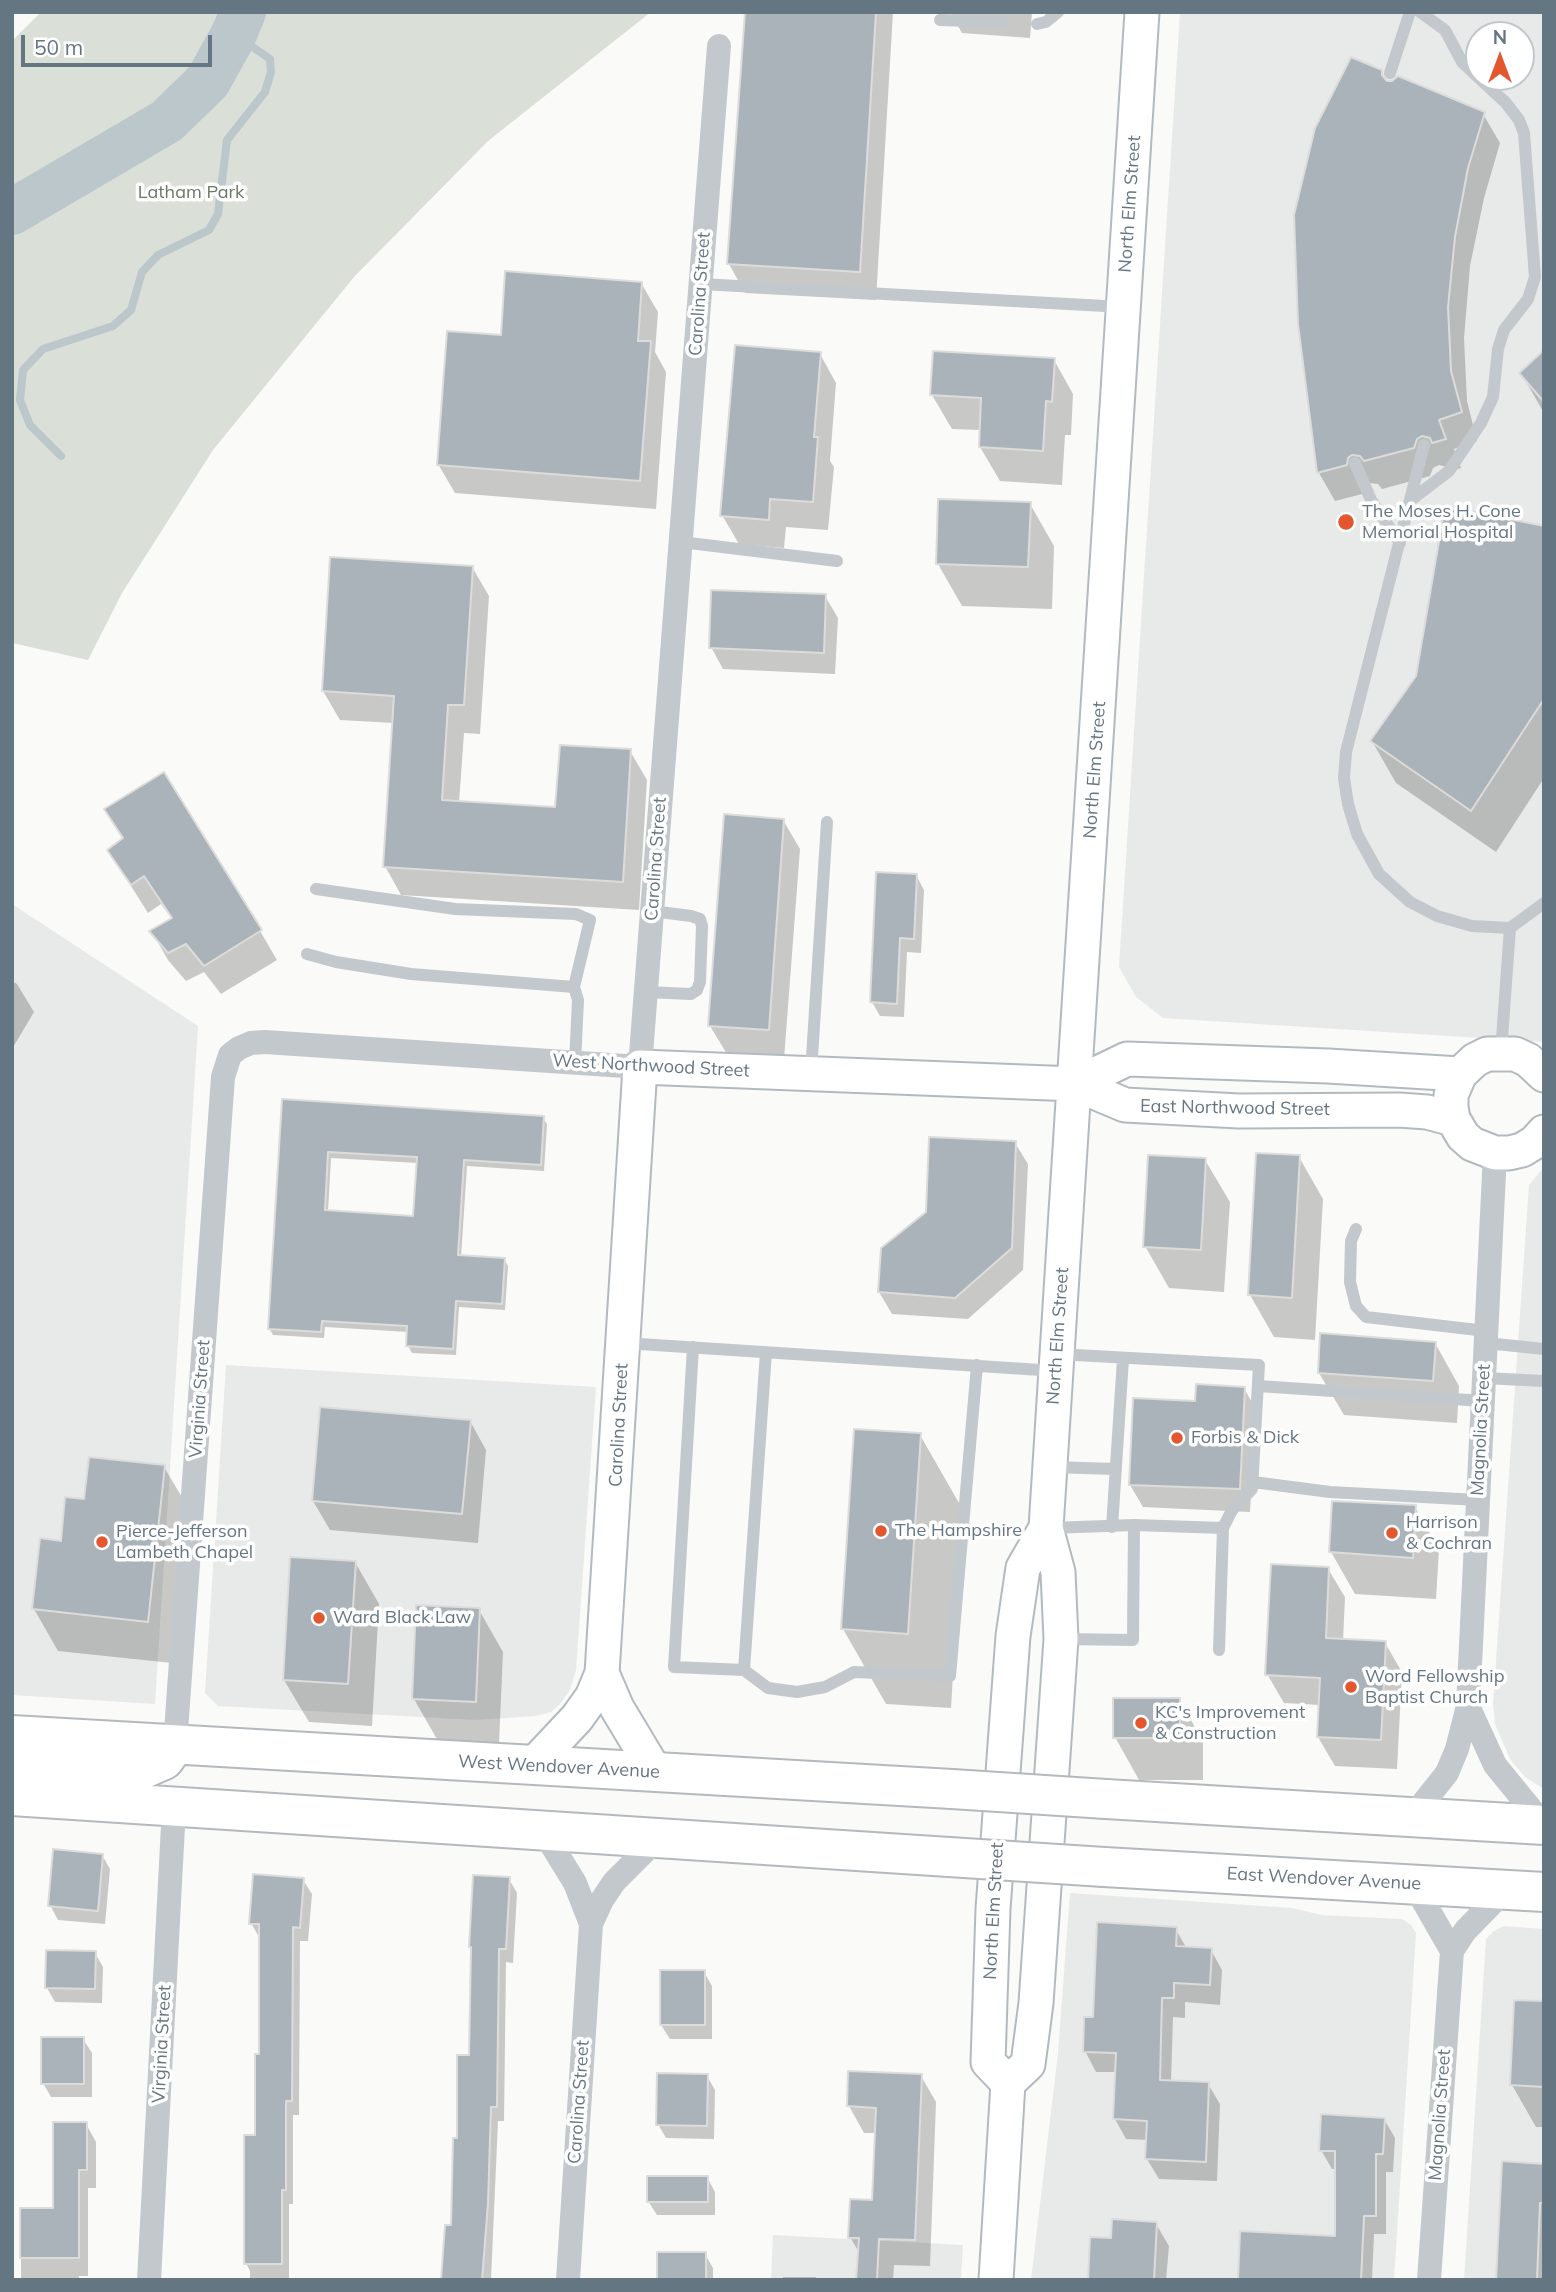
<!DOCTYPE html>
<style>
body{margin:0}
#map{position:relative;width:1556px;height:2292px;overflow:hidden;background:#fafaf8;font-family:Mulish,sans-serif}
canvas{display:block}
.frame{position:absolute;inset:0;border:14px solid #657683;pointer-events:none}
.north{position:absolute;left:1465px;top:21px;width:70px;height:70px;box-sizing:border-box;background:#fff;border:2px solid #c1c8cd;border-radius:50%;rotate:0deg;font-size:19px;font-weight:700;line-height:28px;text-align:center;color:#657683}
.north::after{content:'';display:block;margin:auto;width:24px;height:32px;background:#e4572e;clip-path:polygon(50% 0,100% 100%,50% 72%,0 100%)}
.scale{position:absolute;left:21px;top:35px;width:191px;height:32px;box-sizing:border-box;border:4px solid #657683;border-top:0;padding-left:9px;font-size:21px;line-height:24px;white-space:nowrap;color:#657683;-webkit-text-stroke:5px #fff;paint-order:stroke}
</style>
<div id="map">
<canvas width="1556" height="2292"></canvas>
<div class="frame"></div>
<div class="north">N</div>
<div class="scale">50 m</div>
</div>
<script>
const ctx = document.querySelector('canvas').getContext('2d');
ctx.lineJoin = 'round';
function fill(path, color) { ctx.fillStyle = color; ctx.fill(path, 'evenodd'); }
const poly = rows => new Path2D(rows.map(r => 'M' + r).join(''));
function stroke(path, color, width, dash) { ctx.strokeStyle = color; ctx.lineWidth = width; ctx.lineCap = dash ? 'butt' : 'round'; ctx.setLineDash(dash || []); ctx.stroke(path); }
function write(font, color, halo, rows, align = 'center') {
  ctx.font = font + ' Mulish,sans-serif'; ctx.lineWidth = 7; ctx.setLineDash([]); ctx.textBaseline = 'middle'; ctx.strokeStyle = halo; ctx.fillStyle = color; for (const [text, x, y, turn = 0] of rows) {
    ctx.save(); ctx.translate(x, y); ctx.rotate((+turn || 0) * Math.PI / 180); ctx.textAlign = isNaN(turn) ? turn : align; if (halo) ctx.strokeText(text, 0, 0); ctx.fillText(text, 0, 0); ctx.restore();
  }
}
fill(poly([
 [1180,12,1544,12,1544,1042,1163,1018,1136,997,1119,967],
 [1479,35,1521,35,1521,77,1479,77],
 [12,904,198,1026,155,1704,12,1695],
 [1544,1167,1544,1789,1525,1777,1510,1759,1495,1724,1493,1704,1529,1185],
 [226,1365,596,1387,576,1670,570,1690,560,1704,551,1712,535,1716,476,1720,218,1706,205,1693],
 [1070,1893,1292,1908,1322,1915,1402,1919,1411,1925,1416,1933,1394,2280,1031,2280,1058,2053],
 [1504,1926,1544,1929,1544,2280,1464,2280,1486,1939,1494,1931],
 [773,2235,963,2245,961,2280,771,2280]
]), '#e8e9e9');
fill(poly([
 [41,12,651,12,488,141,354,277,213,450,122,593,88,660,12,643,12,41]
]), '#dadfd7');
fill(poly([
 [746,12,893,12,876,300,745,293,729,264],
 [950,12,1032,12,1030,38,962,33],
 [1381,71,1387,83,1483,114,1500,143,1484,198,1470,266,1464,338,1467,401,1477,441,1454,449,1461,468,1451,471,1448,467,1439,465,1433,468,1430,476,1382,489,1378,484,1369,483,1362,494,1335,501,1319,473,1299,324],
 [641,283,658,312,655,352,666,372,656,509,455,493,438,464,502,337],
 [1544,353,1544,413,1521,373],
 [820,354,836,383,830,461,834,467,828,530,786,527,784,548,739,544,722,515],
 [1054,360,1073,394,1071,435,1065,435,1062,485,1000,481,980,447,981,430,952,429,932,395],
 [1030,504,1054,546,1052,609,962,606,938,564],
 [1544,528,1544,778,1496,852,1396,783,1372,741],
 [472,567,489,596,480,734,464,733,459,803,557,809,630,751,647,780,639,910,401,895,385,866,394,723,340,720,323,691],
 [825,596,838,618,835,674,723,669,711,647],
 [106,809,260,931,277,960,221,994,204,972,186,981,168,960,152,932,173,920,161,904,148,913,109,851,124,840],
 [783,820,800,849,784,1059,727,1054,710,1026],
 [916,875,924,890,921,953,907,952,904,1017,880,1016,872,1002],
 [12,981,17,984,34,1012,12,1049],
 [284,1101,543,1118,547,1124,544,1171,467,1166,461,1257,504,1259,508,1266,505,1310,459,1307,456,1355,412,1353,408,1346,409,1332,325,1327,324,1338,273,1335,269,1328],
 [331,1158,418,1163,414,1218,328,1212],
 [1015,1143,1028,1164,1023,1270,968,1319,892,1314,879,1292],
 [1299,1157,1323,1199,1315,1340,1274,1337,1250,1295],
 [1205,1160,1230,1202,1224,1292,1169,1288,1145,1246],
 [1435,1343,1459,1386,1457,1423,1344,1415,1319,1373],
 [1244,1388,1256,1410,1250,1512,1143,1507,1130,1485,1197,1403],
 [470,1421,486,1450,478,1543,330,1530,313,1501],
 [920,1435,963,1510,951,1708,886,1704,843,1629],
 [164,1467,189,1509,172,1663,58,1651,34,1609,62,1543,86,1501],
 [1415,1507,1439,1549,1436,1599,1355,1594,1331,1552],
 [355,1562,379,1604,372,1726,309,1722,284,1680],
 [1328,1569,1345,1597,1343,1641,1385,1643,1402,1672,1397,1769,1335,1766,1318,1737,1320,1705,1284,1703,1267,1674],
 [479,1610,503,1652,499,1744,438,1741,414,1699],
 [1179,1699,1203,1741,1203,1780,1139,1780,1115,1737],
 [102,1855,110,1869,105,1924,58,1920,50,1905],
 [509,1879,517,1893,513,1963,506,1962,504,2121,498,2121,491,2280,443,2280,452,2227,458,2140,470,2057,471,1947],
 [303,1880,312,1894,308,1941,300,1941,299,2115,293,2115,293,2204,289,2204,289,2280,250,2280,250,2271,246,2263,257,2137,261,2056,259,1937,251,1923],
 [1175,1928,1187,1949,1211,1950,1222,1970,1220,2005,1185,2002,1185,2018,1173,2017,1171,2082,1208,2084,1220,2104,1217,2181,1159,2179,1147,2159,1148,2140,1126,2139,1115,2119,1117,2072,1096,2072,1085,2051,1094,2019],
 [95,1953,103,1967,102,2003,55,2002,47,1988],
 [704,1972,712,1986,712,2039,670,2039,661,2025],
 [1544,2003,1544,2127,1536,2127,1512,2085],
 [83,2039,92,2053,92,2097,51,2097,43,2083],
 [707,2076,715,2090,714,2139,666,2138,658,2124],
 [921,2076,936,2102,930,2266,894,2265,893,2280,858,2280,860,2254,850,2237,874,2202,876,2133,864,2133,849,2106],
 [1384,2119,1395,2138,1393,2172,1386,2172,1386,2234,1374,2234,1372,2280,1239,2280,1337,2238,1337,2169,1332,2169,1321,2150],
 [86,2124,96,2142,96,2188,88,2188,88,2276,79,2276,79,2280,21,2280,21,2210,55,2210],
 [1544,2165,1544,2280,1498,2280],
 [707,2177,715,2192,715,2215,657,2215,648,2201],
 [1156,2224,1169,2246,1166,2280,1089,2280,1112,2240],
 [705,2254,713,2268,713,2280,659,2280],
 [783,2277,816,2277,817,2280,783,2280]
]), '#0003');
stroke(poly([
 [61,456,30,425,20,400,23,370,43,349,113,326,131,310,142,272,158,255,209,230,218,214,227,140,265,92,271,72,270,59,234,34]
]), '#bbc7cb', 8);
stroke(poly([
 [12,212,167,121,208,81,234,34,243,12]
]), '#bbc7cb', 46);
const building = poly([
 [745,12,876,12,860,272,727,264,745,12],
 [1351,57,1382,70,1382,75,1387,81,1392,81,1398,76,1485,112,1468,168,1455,237,1448,307,1451,371,1462,412,1439,420,1446,439,1432,443,1430,438,1422,436,1417,439,1414,448,1364,461,1360,456,1352,455,1348,458,1347,465,1317,473,1298,324,1294,215,1315,128,1351,57],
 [505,271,642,282,638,341,651,341,640,481,437,465,447,331,501,335,505,271],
 [735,345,821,352,814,437,818,437,813,502,770,499,769,520,720,516,735,345],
 [1544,350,1544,402,1519,373,1544,350],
 [933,351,1055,358,1052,402,1046,401,1043,451,979,447,981,398,930,395,933,351],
 [938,499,1031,502,1028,567,936,564,938,499],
 [1445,506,1544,526,1544,699,1471,811,1370,741,1416,676,1445,506],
 [330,557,473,566,464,705,448,705,442,800,555,807,560,745,631,749,623,882,383,867,394,696,322,691,330,557],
 [711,590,826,594,824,653,709,648,711,590],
 [164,772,262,930,204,966,186,944,168,953,149,931,172,918,144,876,131,885,107,850,123,838,104,809,164,772],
 [724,814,784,819,769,1030,708,1026,724,814],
 [876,872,917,874,914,939,900,938,897,1004,870,1002,876,872],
 [282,1099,544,1116,541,1165,464,1160,458,1255,505,1258,502,1304,456,1301,453,1349,406,1346,407,1326,322,1321,321,1332,268,1329,282,1099],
 [328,1152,417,1157,413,1216,325,1210,328,1152],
 [929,1137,1016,1141,1012,1248,955,1298,878,1292,881,1248,926,1212,929,1137],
 [1256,1153,1300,1155,1292,1298,1248,1295,1256,1153],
 [1148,1155,1206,1158,1201,1250,1143,1247,1148,1155],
 [1320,1333,1436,1342,1433,1381,1318,1373,1320,1333],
 [1196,1384,1245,1387,1240,1489,1129,1485,1133,1398,1195,1401,1196,1384],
 [320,1407,471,1420,462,1514,312,1501,320,1407],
 [854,1429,921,1433,908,1634,841,1629,854,1429],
 [89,1457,165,1465,148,1622,32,1609,40,1538,61,1541,65,1497,84,1499,89,1457],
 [1332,1501,1416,1505,1413,1558,1329,1552,1332,1501],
 [290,1557,356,1561,348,1684,283,1680,290,1557],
 [1271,1564,1329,1567,1326,1638,1386,1641,1381,1740,1317,1737,1320,1678,1265,1675,1271,1564],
 [416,1605,480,1608,476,1702,412,1699,416,1605],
 [1113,1698,1180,1698,1180,1738,1113,1738,1113,1698],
 [53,1849,103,1854,98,1911,48,1906,53,1849],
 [253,1874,304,1878,300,1928,293,1927,292,2101,286,2101,286,2190,282,2190,282,2264,244,2264,244,2135,255,2135,255,2054,259,2054,259,1924,249,1924,253,1874],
 [473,1875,510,1877,506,1949,499,1949,497,2107,491,2107,488,2203,482,2280,441,2280,445,2225,451,2225,453,2138,457,2138,457,2055,469,2055,471,1947,469,1947,473,1875],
 [1097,1922,1177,1927,1176,1946,1212,1948,1210,1985,1174,1983,1174,1998,1162,1998,1160,2080,1209,2082,1206,2162,1145,2159,1147,2121,1113,2119,1116,2053,1083,2052,1084,2017,1093,2017,1097,1922],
 [46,1950,96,1951,95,1989,45,1988,46,1950],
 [660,1970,705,1970,705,2025,660,2025,660,1970],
 [1514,2000,1544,2001,1544,2087,1510,2085,1514,2000],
 [41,2037,84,2037,84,2084,41,2084,41,2037],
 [848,2071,922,2074,915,2240,879,2239,877,2280,856,2280,859,2238,848,2238,850,2199,872,2200,876,2108,847,2106,848,2071],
 [657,2073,708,2074,707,2126,656,2125,657,2073],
 [1321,2114,1385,2118,1383,2154,1376,2154,1376,2216,1364,2216,1361,2280,1238,2280,1240,2231,1335,2236,1335,2151,1319,2151,1321,2114],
 [53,2122,87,2122,87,2170,79,2170,79,2258,20,2258,20,2208,53,2208,53,2122],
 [1502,2161,1544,2164,1544,2203,1540,2203,1537,2280,1496,2280,1502,2161],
 [647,2176,708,2176,708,2202,647,2202,647,2176],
 [1112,2219,1157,2222,1154,2280,1088,2280,1090,2237,1111,2238,1112,2219],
 [657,2252,706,2252,706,2280,657,2280,657,2252]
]);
fill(building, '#aab3b9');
stroke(building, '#dcdcda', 2);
const secondary = poly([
 [1544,1075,1528,1060,1515,1054,1487,1054,1475,1060,1460,1074,1451,1095,1451,1107,1453,1119,1463,1136,1472,1144,1495,1153,1509,1153,1522,1150,1535,1142,1544,1132],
 [1075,1084,1127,1059,1328,1066,1460,1074],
 [602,1673,617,1708,656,1773],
 [532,1766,577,1718,592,1697,602,1673,640,1067,1075,1084,1125,1105,1239,1111,1399,1110,1427,1112,1453,1119],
 [1008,2083,988,2062,993,1909,1013,1636,1023,1568,1046,1528],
 [996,2280,1008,2083,1028,2064,1036,2003,1061,1639,1058,1572,1046,1528,1142,12]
]);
const highway = poly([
 [12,1735,952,1789],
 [12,1764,141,1770,164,1760,175,1745],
 [12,1796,949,1857],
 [1106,1799,1544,1825],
 [1104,1867,1544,1892]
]);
stroke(secondary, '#b3babf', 37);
stroke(highway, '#b4b9bd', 42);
stroke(poly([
 [940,20,1003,22],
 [1037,24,1046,22,1058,12],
 [1390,73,1410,12],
 [701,284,1123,307],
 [1424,445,1346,752,1344,778,1348,804,1357,834,1379,874,1410,902,1437,916,1472,926,1510,928,1544,903],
 [1355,463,1371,500,1400,543],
 [1411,500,1449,471,1481,423,1493,397,1498,349,1504,330,1528,299,1535,277,1524,133,1519,120,1506,103,1462,62,1445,30,1420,12],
 [681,542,837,561],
 [316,889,455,909,576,914,590,920,574,987,578,1000,575,1063],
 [307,954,336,962,411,974,574,987],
 [646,992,691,994,697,990,700,982,702,926,700,919,691,916,652,911],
 [1501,1052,1510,928],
 [811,1073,827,822],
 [1356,1229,1351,1241,1350,1282,1356,1306,1366,1317,1486,1331],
 [624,1343,1056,1371],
 [1486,1343,1544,1349],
 [693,1347,674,1667,744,1670,766,1352],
 [1484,1378,1544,1381],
 [1258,1386,1483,1401],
 [1050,1467,1116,1469],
 [1253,1482,1330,1492,1478,1500],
 [1112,1527,1123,1359],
 [1050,1528,1134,1525,1223,1528,1232,1510,1252,1489,1259,1365,1057,1354],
 [1061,1639,1133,1640,1134,1525],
 [1219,1650,1223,1528],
 [744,1670,768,1688,797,1692,825,1687,854,1672,950,1676,977,1365]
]), '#c3c8cc', 12);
stroke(poly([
 [1468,1706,1495,1765,1544,1825],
 [175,1745,223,1077,230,1055,239,1048,251,1043,265,1042,640,1067,719,46],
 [1412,1817,1447,1773,1457,1749,1468,1706,1495,1153],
 [543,1831,575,1883,591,1924],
 [1413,1883,1452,1951],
 [149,2280,174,1807],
 [568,2280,591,1924,602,1900,614,1882,657,1839],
 [1429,2280,1452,1951,1465,1931,1506,1889]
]), '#c3c8cc', 24);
stroke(secondary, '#fff', 33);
stroke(highway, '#fff', 38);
const highwayBridge = poly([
 [952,1789,1106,1799],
 [949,1857,1104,1867]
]);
stroke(highwayBridge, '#b4b9bd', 42, []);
stroke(highwayBridge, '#fff', 38);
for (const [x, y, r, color] of [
 [1346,522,9,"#e4572e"],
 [1177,1438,7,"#e4572e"],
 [881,1531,7,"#e4572e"],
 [1392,1533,7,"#e4572e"],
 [102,1542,7,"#e4572e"],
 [319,1618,7,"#e4572e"],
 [1351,1687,7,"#e4572e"],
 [1141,1723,7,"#e4572e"]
]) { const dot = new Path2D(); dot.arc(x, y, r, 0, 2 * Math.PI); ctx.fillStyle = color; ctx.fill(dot); stroke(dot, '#fff', 2.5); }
write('18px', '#687a64', '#fff', [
 ["Latham Park",191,193]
]);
write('18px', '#657683', '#fff', [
 ["North Elm Street",1130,204,-86],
 ["Carolina Street",700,294,-86],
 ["North Elm Street",1095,770,-86],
 ["Carolina Street",656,859,-86],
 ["West Northwood Street",651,1066,3],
 ["East Northwood Street",1235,1108,1],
 ["North Elm Street",1058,1336,-86],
 ["Virginia Street",200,1399,-86],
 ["Carolina Street",619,1425,-87],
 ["Magnolia Street",1481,1430,-87],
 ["West Wendover Avenue",559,1767,3],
 ["East Wendover Avenue",1324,1879,3],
 ["North Elm Street",994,1911,-87],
 ["Virginia Street",162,2044,-87],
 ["Carolina Street",579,2102,-86],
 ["Magnolia Street",1440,2115,-86]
]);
write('18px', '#657683', '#fff', [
 ["The Moses H. Cone",1362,512],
 ["Memorial Hospital",1362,533],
 ["Forbis & Dick",1191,1438],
 ["Harrison",1406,1523],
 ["& Cochran",1406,1544],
 ["The Hampshire",895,1531],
 ["Pierce-Jefferson",116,1532],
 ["Lambeth Chapel",116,1553],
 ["Ward Black Law",333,1618],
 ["Word Fellowship",1365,1677],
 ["Baptist Church",1365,1698],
 ["KC's Improvement",1155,1713],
 ["& Construction",1155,1734]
], 'left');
</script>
